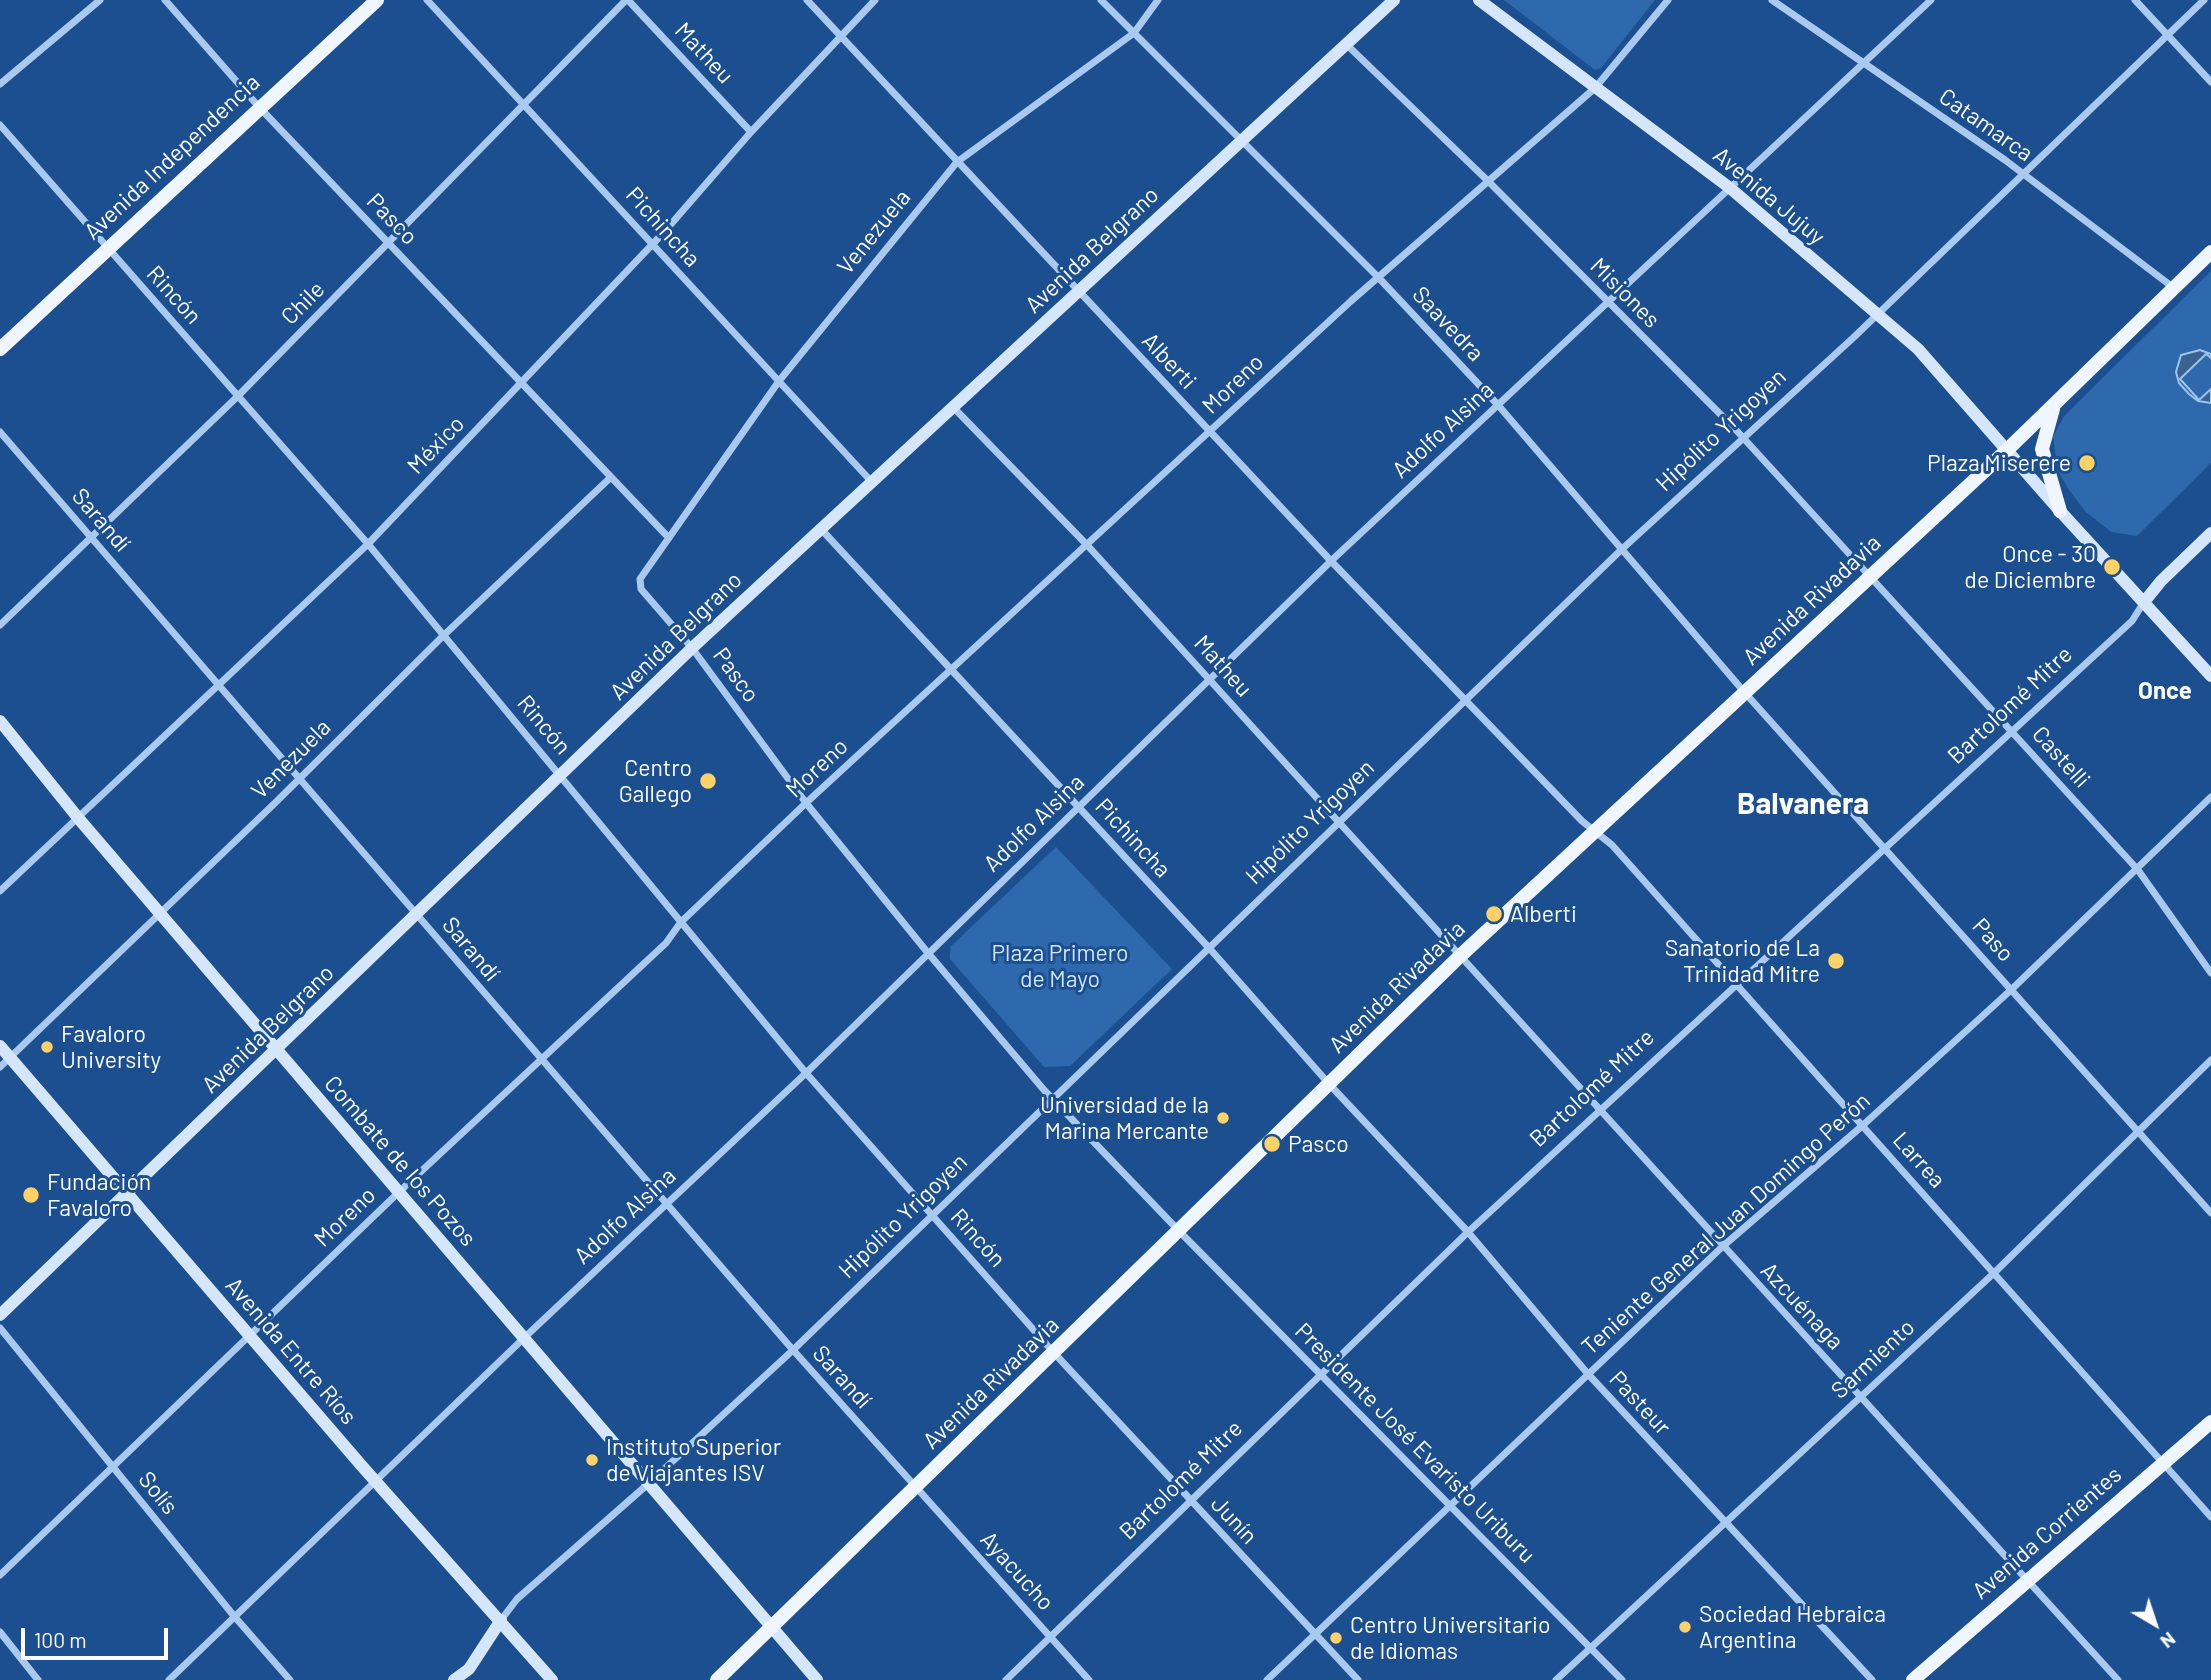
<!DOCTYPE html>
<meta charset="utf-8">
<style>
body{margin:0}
#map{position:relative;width:2211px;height:1680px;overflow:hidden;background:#1b4f8f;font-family:Barlow,sans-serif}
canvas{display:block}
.north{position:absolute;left:2120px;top:1589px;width:70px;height:70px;-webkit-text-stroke:5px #1b4f8f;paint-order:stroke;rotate:141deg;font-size:19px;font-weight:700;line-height:28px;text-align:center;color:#fff}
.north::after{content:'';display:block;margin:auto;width:24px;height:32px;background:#fff;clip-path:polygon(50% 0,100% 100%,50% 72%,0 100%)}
.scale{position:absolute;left:21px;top:1628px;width:147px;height:32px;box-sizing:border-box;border:4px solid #fff;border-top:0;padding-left:9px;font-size:21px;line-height:24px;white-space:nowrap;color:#fff;-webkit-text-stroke:5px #1b4f8f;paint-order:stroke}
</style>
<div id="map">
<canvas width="2211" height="1680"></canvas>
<div class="north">N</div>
<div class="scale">100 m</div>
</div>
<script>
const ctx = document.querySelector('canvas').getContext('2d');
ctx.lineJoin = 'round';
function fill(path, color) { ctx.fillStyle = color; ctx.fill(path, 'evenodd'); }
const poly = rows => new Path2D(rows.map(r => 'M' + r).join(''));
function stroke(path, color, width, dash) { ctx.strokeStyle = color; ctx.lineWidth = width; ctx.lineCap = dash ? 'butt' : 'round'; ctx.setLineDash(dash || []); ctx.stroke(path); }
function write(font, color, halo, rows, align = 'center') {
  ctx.font = font + ' Barlow,sans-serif'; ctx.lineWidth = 6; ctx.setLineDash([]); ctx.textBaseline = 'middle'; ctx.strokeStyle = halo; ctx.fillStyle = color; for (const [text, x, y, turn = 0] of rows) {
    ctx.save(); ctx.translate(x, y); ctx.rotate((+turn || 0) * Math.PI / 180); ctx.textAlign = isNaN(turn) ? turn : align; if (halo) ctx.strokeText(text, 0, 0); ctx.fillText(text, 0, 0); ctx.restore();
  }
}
fill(poly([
 [1504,0,1655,0,1601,68,1595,70],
 [2211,271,2211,463,2137,536,2111,532,2085,511,2069,490,2058,471,2053,437,2064,416],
 [1056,847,1172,969,1070,1066,1044,1067,950,959,950,954,951,946]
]), '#2e69ad');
const water = poly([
 [2200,350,2211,354,2211,358,2206,354,2180,379,2199,400,2211,389,2211,403,2198,401,2189,394,2179,383,2176,372,2181,355,2200,350]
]);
fill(water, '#3c6290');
stroke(water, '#9cc4f0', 2);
stroke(poly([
 [165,0,259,107,669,538],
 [427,0,870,480],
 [628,0,751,132],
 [807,0,1331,561,1582,821,1612,845,2211,1517],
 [1101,0,1378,277,1498,405,1746,694,2211,1213],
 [1158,0,1134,33,957,162,779,381,640,579,641,589,692,648,806,803,928,953,1044,1090,1180,1232,1622,1680],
 [1772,0,2005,160,2174,288],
 [2135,0,2211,82],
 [1346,44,1488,181,1737,431,2138,870,2211,973],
 [0,84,100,0],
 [0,125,368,544,806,1073,1055,1354,1358,1680],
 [953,407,1088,546,2118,1680],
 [0,432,793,1350,1089,1680],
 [820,528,1210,949,1330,1085,1468,1232,1588,1374,1872,1680],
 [0,625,238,396,626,0],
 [0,891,368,544,665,231,751,132,875,0],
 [0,1067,276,802,443,636,610,478],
 [0,1328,234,1616,290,1680],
 [0,1575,399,1192,666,943,681,922,806,803,1351,301,1595,88,1668,0],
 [501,1620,517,1599,648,1484,793,1350,1621,550,1853,338,2204,0],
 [0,1632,38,1680],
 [169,1680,525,1337,806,1073,1331,561,1931,0],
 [1006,1680,1468,1232,2132,621,2144,602],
 [1267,1680,1722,1247,1862,1126,2012,989,2211,797],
 [1556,1680,1994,1273,2211,1060]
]), '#a9c9ee', 7);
stroke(poly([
 [1479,0,1730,188,1918,349,2060,511,2211,676],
 [2144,602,2161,581,2211,533],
 [0,721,79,819,817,1680],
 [0,1046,361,1465,552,1680],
 [0,1315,692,648,1394,0],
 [454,1680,469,1669,501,1620]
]), '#d6e6fa', 12);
stroke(poly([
 [0,349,377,0],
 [2053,409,2042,449,2060,511],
 [717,1680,1460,956,2006,451,2211,252],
 [1913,1680,2211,1422]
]), '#f0f6ff', 14);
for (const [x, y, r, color] of [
 [2087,463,9,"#ffd166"],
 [2112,567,9,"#ffd166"],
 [708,781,9,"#ffd166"],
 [1494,914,9,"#ffd166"],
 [1836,961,9,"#ffd166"],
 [47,1047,7,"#ffd166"],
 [1223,1118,7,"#ffd166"],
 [1272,1144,9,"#ffd166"],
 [31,1195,9,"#ffd166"],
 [592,1460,7,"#ffd166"],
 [1685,1627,7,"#ffd166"],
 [1336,1638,7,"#ffd166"]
]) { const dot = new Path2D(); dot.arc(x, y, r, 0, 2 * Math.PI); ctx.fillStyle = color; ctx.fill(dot); stroke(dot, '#1b4f8f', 2.5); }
write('23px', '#fff', '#1b4f8f', [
 ["Matheu",704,53,47],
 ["Catamarca",1986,125,35],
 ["Avenida Independencia",172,157,-43],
 ["Avenida Jujuy",1769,196,40],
 ["Pasco",392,219,46],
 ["Pichincha",663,227,48],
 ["Venezuela",874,232,-51],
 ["Avenida Belgrano",1092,250,-43],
 ["Misiones",1625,293,45],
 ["Rincón",174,295,48],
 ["Chile",303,303,-45],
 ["Saavedra",1448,324,47],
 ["Alberti",1169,361,47],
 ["Moreno",1233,384,-44],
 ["Adolfo Alsina",1443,430,-43],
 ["Hipólito Yrigoyen",1721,430,-43],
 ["México",436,445,-46],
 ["Sarandí",101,520,49],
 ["Avenida Rivadavia",1812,600,-43],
 ["Avenida Belgrano",676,636,-44],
 ["Matheu",1223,666,48],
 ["Pasco",736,675,54],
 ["Bartolomé Mitre",2010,705,-43],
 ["Rincón",544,725,50],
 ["Castelli",2061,757,48],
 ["Venezuela",291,759,-45],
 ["Moreno",817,768,-43],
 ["Hipólito Yrigoyen",1310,822,-44],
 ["Adolfo Alsina",1034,823,-44],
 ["Pichincha",1133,838,47],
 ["Paso",1993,940,48],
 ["Sarandí",471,949,50],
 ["Avenida Rivadavia",1397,987,-44],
 ["Avenida Belgrano",268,1029,-44],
 ["Bartolomé Mitre",1592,1088,-43],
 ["Larrea",1919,1160,48],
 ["Combate de los Pozos",400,1161,49],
 ["Adolfo Alsina",625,1216,-43],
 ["Hipólito Yrigoyen",903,1216,-44],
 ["Moreno",345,1217,-44],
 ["Teniente General Juan Domingo Perón",1726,1224,-42],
 ["Rincón",978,1238,48],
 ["Azcuénaga",1802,1306,47],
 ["Avenida Entre Ríos",291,1351,49],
 ["Sarmiento",1873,1359,-43],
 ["Sarandí",842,1377,48],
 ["Avenida Rivadavia",991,1383,-44],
 ["Pasteur",1640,1403,47],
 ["Presidente José Evaristo Uriburu",1415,1443,45],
 ["Bartolomé Mitre",1181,1480,-44],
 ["Solís",158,1493,51],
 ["Junín",1234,1520,47],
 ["Avenida Corrientes",2047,1533,-41],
 ["Ayacucho",1017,1571,48]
]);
write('23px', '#fff', '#1b4f8f', [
 ["Plaza Miserere",2071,463,"right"],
 ["Once - 30",2096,554,"right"],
 ["de Diciembre",2096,580,"right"],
 ["Centro",692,768,"right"],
 ["Gallego",692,794,"right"],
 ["Alberti",1510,914],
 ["Sanatorio de La",1820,948,"right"],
 ["Trinidad Mitre",1820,974,"right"],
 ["Favaloro",61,1034],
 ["University",61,1060],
 ["Universidad de la",1209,1105,"right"],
 ["Marina Mercante",1209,1131,"right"],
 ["Pasco",1288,1144],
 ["Fundación",47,1182],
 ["Favaloro",47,1208],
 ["Instituto Superior",606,1447],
 ["de Viajantes ISV",606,1473],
 ["Sociedad Hebraica",1699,1614],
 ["Argentina",1699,1640],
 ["Centro Universitario",1350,1625],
 ["de Idiomas",1350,1651]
], 'left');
write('23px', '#cfe3fa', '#1b4f8f', [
 ["Plaza Primero",1060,953],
 ["de Mayo",1060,979]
]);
write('bold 24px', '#fff', '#1b4f8f', [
 ["Once",2165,691]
]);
write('bold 30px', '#fff', '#1b4f8f', [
 ["Balvanera",1803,804]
]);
</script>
